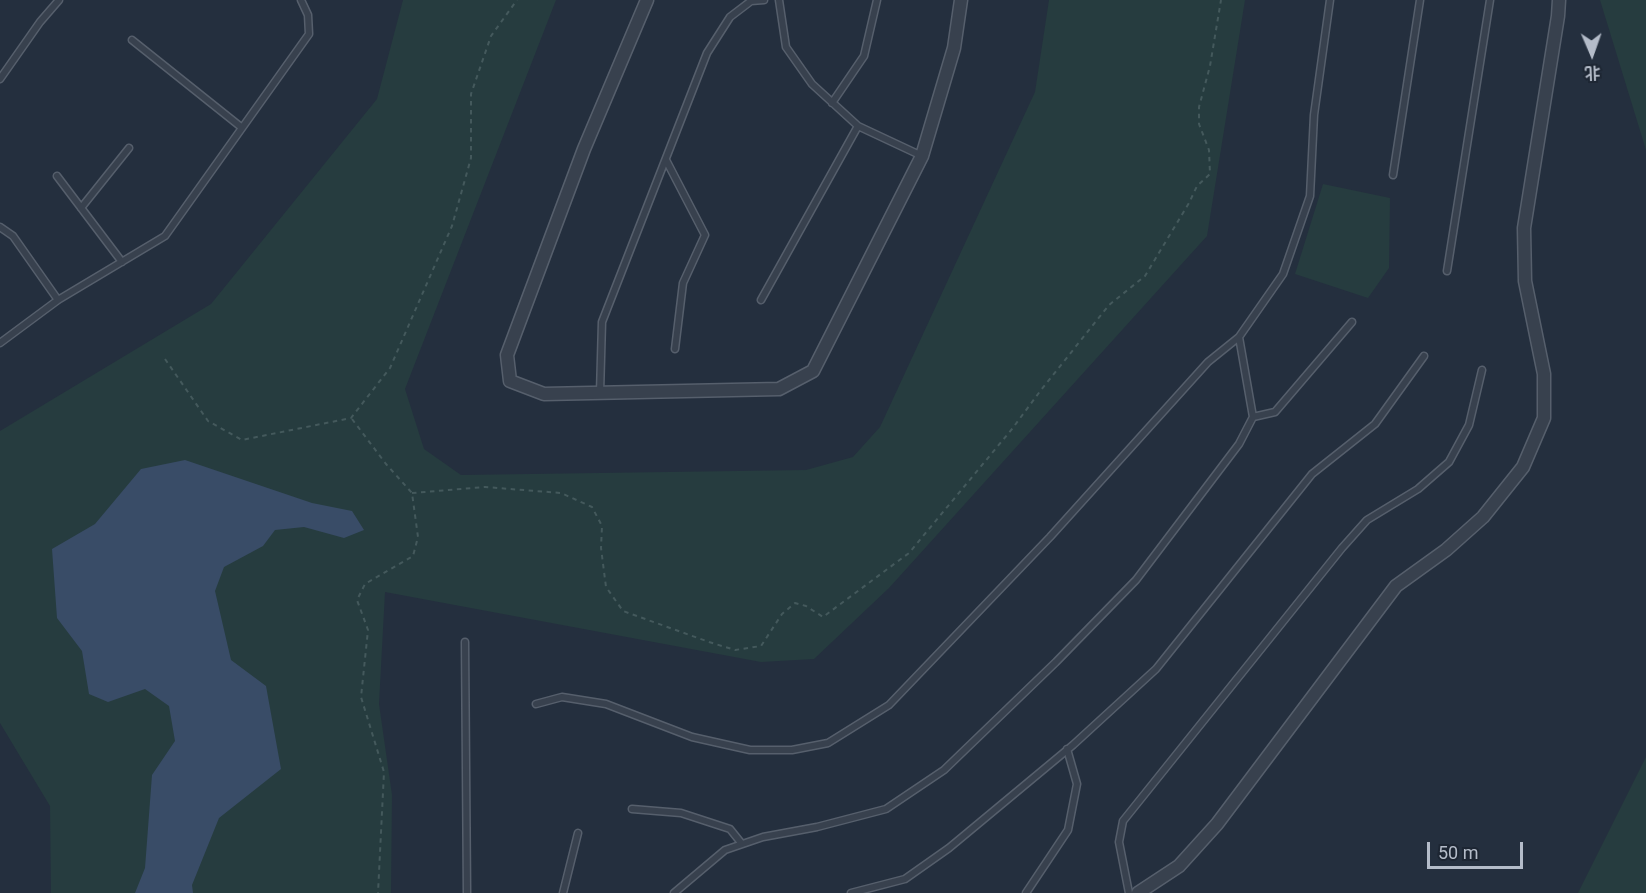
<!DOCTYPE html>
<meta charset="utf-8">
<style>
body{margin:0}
#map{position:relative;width:1646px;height:893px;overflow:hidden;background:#242f3e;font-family:Roboto,"Noto Sans SC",sans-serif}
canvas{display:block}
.north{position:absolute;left:1562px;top:24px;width:60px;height:60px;-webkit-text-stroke:4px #1d2633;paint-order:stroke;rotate:178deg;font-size:16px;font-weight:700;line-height:24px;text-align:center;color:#b4bcc9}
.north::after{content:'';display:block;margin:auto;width:21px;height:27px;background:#b4bcc9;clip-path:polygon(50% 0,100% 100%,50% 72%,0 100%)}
.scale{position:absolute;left:1427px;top:842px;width:96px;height:27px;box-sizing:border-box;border:3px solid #b4bcc9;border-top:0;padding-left:8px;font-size:18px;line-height:21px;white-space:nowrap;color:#b4bcc9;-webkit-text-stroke:4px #1d2633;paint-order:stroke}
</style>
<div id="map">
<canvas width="1646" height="893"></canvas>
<div class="north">北</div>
<div class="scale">50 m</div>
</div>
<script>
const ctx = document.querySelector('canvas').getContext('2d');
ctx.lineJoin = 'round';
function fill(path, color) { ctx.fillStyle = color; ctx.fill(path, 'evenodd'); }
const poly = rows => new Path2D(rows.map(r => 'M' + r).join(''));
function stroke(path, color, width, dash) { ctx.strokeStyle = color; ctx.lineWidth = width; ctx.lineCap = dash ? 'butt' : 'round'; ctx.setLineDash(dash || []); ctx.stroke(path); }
fill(poly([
 [403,0,556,0,405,389,424,449,461,475,806,470,853,457,880,427,1035,92,1049,0,1245,0,1207,236,889,588,814,659,761,662,385,592,379,704,392,795,391,893,51,893,50,806,0,723,0,431,211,304,377,99],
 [1600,0,1646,0,1646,150],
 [1323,184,1390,198,1389,268,1368,298,1295,274],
 [1646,757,1646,893,1578,893]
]), '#263c3f');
fill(poly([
 [185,460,312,503,352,511,364,530,344,538,304,527,275,530,263,546,224,567,215,591,231,660,266,686,281,769,219,818,192,885,193,893,135,893,145,868,152,775,175,741,169,706,145,689,108,702,89,694,82,651,57,618,52,549,95,524,141,469]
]), '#394c67');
const service = poly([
 [779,0,786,47,812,84,858,126,922,156],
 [132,40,241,127],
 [0,79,40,22,59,0],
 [832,103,864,56,877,0],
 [666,160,705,235,683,283,675,349],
 [1393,175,1420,0],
 [57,176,122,262],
 [81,208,129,148],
 [0,227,13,236,58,300],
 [1447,271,1490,0],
 [761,300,858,126],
 [0,343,58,300,165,236,309,34,308,15,301,0],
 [600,393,602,322,707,53,730,17,751,1,764,0],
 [1253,417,1275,412,1352,322],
 [465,642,467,893],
 [536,704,562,697,606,704,692,737,750,750,792,750,828,743,889,705,1050,537,1208,362,1239,337,1283,274,1310,196,1314,115,1330,0],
 [632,809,681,813,730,829,742,844],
 [563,893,578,833],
 [674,893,725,850,763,837,817,827,886,809,944,770,1056,662,1136,580,1239,444,1253,417,1239,337],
 [851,893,905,879,949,848,1073,745,1156,669,1312,474,1375,424,1424,356],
 [1026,893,1068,830,1077,784,1067,749],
 [1129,893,1119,842,1123,821,1342,548,1367,520,1418,489,1449,462,1469,425,1482,370]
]);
const minor = poly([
 [647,0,584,149,507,355,510,381,544,394,779,389,813,371,922,156,954,48,961,0],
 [1138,893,1179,866,1217,824,1396,586,1446,550,1483,517,1523,467,1544,418,1544,374,1525,281,1524,228,1558,16,1559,0]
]);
stroke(service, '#565f6c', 9);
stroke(minor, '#565f6c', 15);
stroke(poly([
 [165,359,208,421,242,440,351,418,390,368,452,226,471,158,471,94,491,36,517,0],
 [352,419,386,464,412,493,418,537,413,556,365,584,357,600,368,630,361,697,384,772,378,893],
 [412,493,485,487,561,493,592,507,602,526,601,548,606,587,623,611,709,642,735,650,761,646,782,614,795,603,806,606,823,617,909,553,1012,429,1041,390,1109,305,1145,276,1189,203,1197,186,1210,174,1209,150,1199,124,1199,107,1210,66,1221,0]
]), '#44595c', 2, [4.5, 4.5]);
stroke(service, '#38414e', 6);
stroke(minor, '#38414e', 12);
</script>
